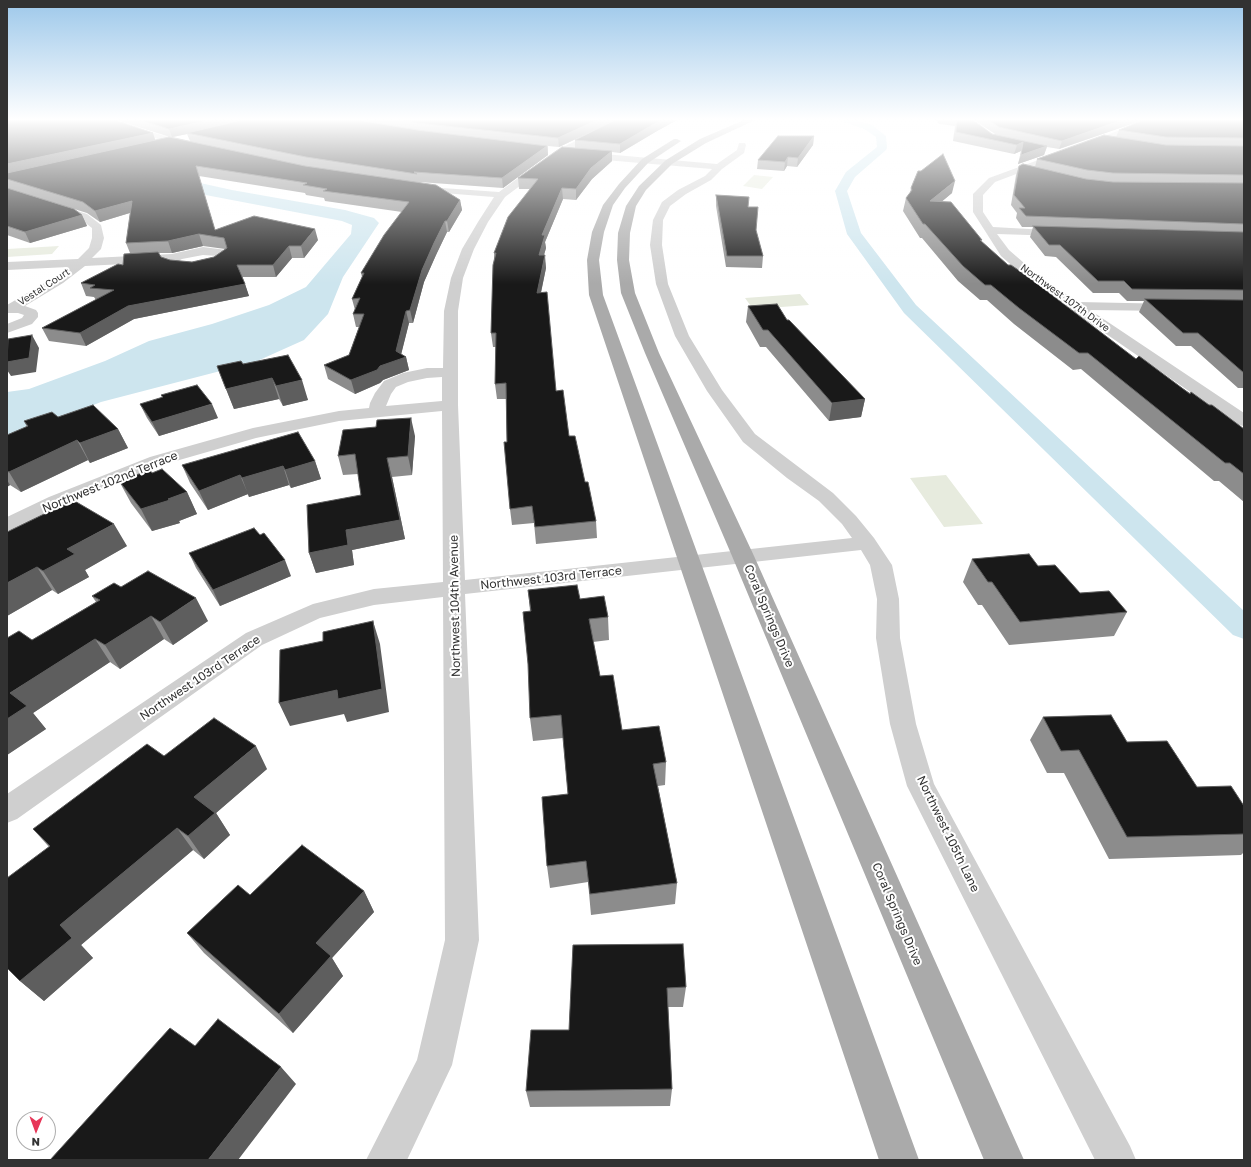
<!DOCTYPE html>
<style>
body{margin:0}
#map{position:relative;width:1251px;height:1167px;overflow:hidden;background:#fff;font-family:"Golos Text",sans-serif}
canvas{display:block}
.frame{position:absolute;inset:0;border:8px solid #323232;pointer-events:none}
.north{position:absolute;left:16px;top:1111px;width:40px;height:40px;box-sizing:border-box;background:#fff;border:1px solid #adadad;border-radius:50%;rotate:181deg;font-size:11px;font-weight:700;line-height:16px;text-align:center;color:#323232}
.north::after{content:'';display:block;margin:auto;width:14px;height:18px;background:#e73658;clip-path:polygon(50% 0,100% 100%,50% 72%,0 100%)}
</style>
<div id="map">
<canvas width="1251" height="1167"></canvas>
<div class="frame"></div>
<div class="north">N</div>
</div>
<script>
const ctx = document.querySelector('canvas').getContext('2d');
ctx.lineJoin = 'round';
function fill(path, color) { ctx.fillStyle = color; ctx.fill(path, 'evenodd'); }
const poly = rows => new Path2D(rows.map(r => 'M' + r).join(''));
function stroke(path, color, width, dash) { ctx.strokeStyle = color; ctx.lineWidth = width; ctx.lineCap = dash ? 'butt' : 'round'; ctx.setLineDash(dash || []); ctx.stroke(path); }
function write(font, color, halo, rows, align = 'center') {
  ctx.font = font + ' "Golos Text",sans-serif'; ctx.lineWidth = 4; ctx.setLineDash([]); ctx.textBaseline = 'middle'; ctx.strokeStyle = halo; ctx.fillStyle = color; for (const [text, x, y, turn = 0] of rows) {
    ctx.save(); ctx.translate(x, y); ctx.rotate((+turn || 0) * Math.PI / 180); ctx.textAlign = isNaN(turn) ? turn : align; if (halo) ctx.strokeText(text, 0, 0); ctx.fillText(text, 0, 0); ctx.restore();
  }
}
fill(poly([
 [754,175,773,177,762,189,743,186],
 [59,246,52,254,7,257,7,249],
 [800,294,809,305,753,309,745,298],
 [946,475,983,524,944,527,910,478]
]), '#e7ebde');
fill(poly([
 [132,168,232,190,345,210,374,218,379,223,343,277,328,314,304,340,255,362,101,402,7,439,7,392,29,389,105,361,149,341,212,324,269,305,306,287,351,234,352,225,342,221,190,192]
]), '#cde5ee');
fill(poly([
 [842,120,857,120,872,125,886,136,887,148,886,150,855,177,847,191,861,233,916,305,1244,611,1244,639,1233,635,904,313,847,234,835,191,846,172,877,147,876,137,864,129,844,122,842,120]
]), '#cde5ee');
fill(poly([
 [97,120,110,120,193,144,194,146,193,148,187,148,97,120],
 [619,120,629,120,561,155,505,197,488,222,474,249,463,278,458,311,458,405,465,580,852,538,842,524,819,501,787,478,743,442,707,391,675,336,656,284,650,245,653,220,662,202,678,190,705,176,712,169,581,158,577,155,581,152,717,164,737,150,739,143,745,143,746,145,744,153,722,169,711,180,686,194,670,206,663,220,662,245,668,284,689,336,722,390,755,434,833,493,856,516,874,538,892,565,899,599,900,638,916,724,934,784,1130,1146,1136,1160,1095,1160,907,786,890,724,876,638,877,599,870,565,861,550,465,594,479,940,452,1065,407,1160,366,1160,417,1060,445,940,443,597,374,605,320,618,262,645,17,819,7,823,7,794,246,633,313,604,374,589,443,582,442,411,339,421,256,438,162,465,63,505,14,529,7,531,7,517,49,497,150,457,253,428,339,411,369,408,370,403,375,393,384,381,403,373,427,368,443,368,444,311,451,278,462,249,478,222,494,197,417,191,414,190,412,188,414,186,499,192,555,151,619,120],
 [442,377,442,401,386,406,391,394,396,387,408,382,427,378,442,377],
 [1148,120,1160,120,995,182,983,195,983,212,993,227,1065,231,1067,233,1065,235,1061,236,997,234,1009,250,1039,276,1078,302,1176,304,1178,307,1176,310,1171,311,1090,310,1244,413,1244,426,1238,425,1031,282,1001,256,973,212,973,194,989,178,1148,120],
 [7,189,87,214,101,225,104,238,101,249,92,258,172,254,203,247,226,250,230,258,218,267,196,272,175,271,166,267,164,262,85,266,63,283,25,306,36,310,38,313,38,317,32,324,7,333,7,324,22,318,24,315,18,313,7,313,7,305,55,277,68,267,7,270,7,262,78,259,89,248,92,238,92,228,79,218,7,195,7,189],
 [203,255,218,256,210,261,196,264,181,264,176,262,182,259,203,255]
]), '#cfcfcf');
fill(poly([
 [744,120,755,120,706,143,672,164,646,190,636,206,630,233,629,260,635,293,659,353,754,556,1024,1160,984,1160,732,556,645,353,621,293,617,260,618,233,626,206,639,186,666,160,700,139,744,120],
 [674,139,677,139,681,141,648,163,625,188,613,205,604,232,599,260,603,295,919,1160,879,1160,589,295,587,260,592,232,603,205,619,184,642,159,674,139]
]), '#aaa');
fill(poly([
 [7,120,156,140,170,137,116,120,677,120,657,131,620,153,612,152,612,161,592,179,576,200,563,199,545,242,546,248,544,255,546,268,541,293,556,391,569,436,585,482,596,521,597,538,536,544,534,523,512,525,510,509,507,442,506,399,497,399,495,384,496,347,493,347,491,333,494,258,494,253,530,189,519,189,518,178,575,148,575,140,614,121,559,147,548,146,548,155,503,188,419,182,460,200,462,210,449,232,447,232,436,255,424,282,413,323,409,323,401,354,406,357,409,370,383,380,380,383,355,394,328,379,324,365,349,355,359,327,356,327,353,314,355,310,352,299,362,277,361,273,402,212,325,201,324,198,306,195,305,193,199,176,215,230,318,240,304,258,292,258,276,277,242,277,245,284,249,296,134,319,86,346,49,341,42,328,96,300,94,297,86,296,81,283,123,265,130,253,126,243,130,213,100,222,87,213,7,188],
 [187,134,190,141,173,137],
 [203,246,225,249,214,257,192,262,170,260,161,257,159,253,172,253],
 [936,120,973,120,992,134,995,134,974,120,1143,120,1059,149,1047,147,1044,155,1018,164,1021,151,1014,154,953,141,955,126,939,124],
 [1244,120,1244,388,1238,388,1191,346,1176,346,1139,312,1144,301,1127,301,1119,293,1093,293,1056,257,1045,256,1030,237,1033,227,1022,227,1016,218,1017,213,1011,205,1016,175,1019,166,1035,167,1037,159,1116,137,1119,130],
 [814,136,813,145,797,167,787,166,784,171,757,169,758,160],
 [7,188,82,215,87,226,30,243,7,235],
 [911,188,952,193,941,202,982,240,981,241,1008,265,1136,359,1209,405,1244,429,1244,502,1219,481,1214,481,1081,369,1073,370,1014,324,987,300,980,300,958,281,922,238,920,238,903,211,906,198,910,193],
 [716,195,748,207,763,256,762,268,726,267,716,206],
 [748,306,787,320,865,399,861,417,829,421,766,347,760,347,746,322],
 [288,355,308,400,283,406,279,399,234,409,217,366,243,364],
 [161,395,218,418,159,436,147,418,140,404,162,398],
 [58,417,118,429,128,448,90,463,88,460,21,492,10,485,7,487,7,435,27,427,24,421],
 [415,436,412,475,392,477,405,539,352,550,354,565,316,573,309,553,361,495,358,474,343,475,338,456],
 [315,461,321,479,291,488,289,485,249,497,248,494,208,510,190,483,182,465],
 [152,473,187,492,197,514,179,521,180,523,152,531,131,503,119,481],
 [7,532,127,546,85,570,89,577,58,594,52,590,7,616],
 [189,553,291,576,220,606,196,568],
 [972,559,1038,566,1080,593,1127,612,1114,636,1009,645,982,605,978,605,963,582],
 [121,587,208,621,173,645,164,639,120,669,110,662,33,713,46,729,7,755,32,640,96,602,92,596],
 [528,590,580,599,608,617,609,640,593,642,600,676,622,730,666,762,665,785,658,786,677,883,675,904,591,915,588,882,550,888,547,866,568,794,563,738,533,741,530,718,530,611],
 [1043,717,1127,742,1197,787,1244,806,1244,852,1241,855,1109,859,1064,773,1047,773,1030,740],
 [164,756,267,769,216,813,230,835,204,859,193,850,81,945,93,958,44,1001,20,981,49,847,33,829],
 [364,891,374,912,332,958,343,976,293,1033,204,953,187,933,250,895],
 [573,945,686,987,683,1007,668,1007,672,1089,670,1106,530,1107,526,1091,569,1030]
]), '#8c8c8c');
fill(poly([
 [209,120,251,120,187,133,187,134,172,137,169,129],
 [597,120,615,120,559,147,558,138],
 [661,120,677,120,657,131,620,153,620,144],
 [1122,120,1143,120,1059,149,1062,141],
 [153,133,156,142,7,175,7,164],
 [814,136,813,145,797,167,798,158],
 [1023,142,1021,151,1014,154,1017,145],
 [547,146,548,155,503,188,502,178],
 [1047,146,1044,155,1018,164,1021,155],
 [612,151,612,161,592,179,576,200,576,189,591,168],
 [788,157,787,166,784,171,785,162],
 [955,181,952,193,927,214,930,201],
 [562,188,563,199,545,242,546,248,540,268,539,255,542,235],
 [460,200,462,210,449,232,447,221],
 [132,201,136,211,100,222,95,211],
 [82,215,87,226,30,243,25,232],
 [445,221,447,232,436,255,424,282,413,323,410,310,422,270,434,243],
 [315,229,318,240,304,258,301,246],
 [199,234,203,246,172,253,168,241],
 [289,246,292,258,276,277,273,265],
 [545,255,546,268,538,306,537,293],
 [245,284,249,296,134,319,86,346,80,333,128,306],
 [406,311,409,323,400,359,406,357,409,370,383,380,380,383,355,394,351,380,380,366,396,351],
 [32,335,39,348,36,372,11,376,7,370,7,362],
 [272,378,279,399,234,409,226,389],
 [302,380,308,400,283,406,276,386],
 [865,399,861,417,829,421,832,403],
 [212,404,218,418,159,436,152,422],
 [411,418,415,436,412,475,408,456],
 [118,429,128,448,90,463,80,443],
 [77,440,88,460,21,492,9,472],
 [387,458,392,477,405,539,352,550,354,565,316,573,309,553,346,530],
 [315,461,321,479,291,488,285,470],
 [283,466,289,485,249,497,242,478],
 [240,475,248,494,208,510,199,491],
 [7,480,10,485,7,487],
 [187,492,197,514,179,521,180,523,152,531,141,509],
 [114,524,127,546,85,570,89,577,58,594,43,571,67,549],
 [285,560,291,576,220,606,213,590],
 [37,567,52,590,7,616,7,583],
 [196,598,208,621,173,645,160,622],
 [151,616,164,639,120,669,105,645],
 [373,621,380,644,389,712,347,722,344,714,290,726,279,703],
 [95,639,110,662,33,713,46,729,7,755,7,719,10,693],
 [256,746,267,769,216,813,230,835,204,859,188,836,194,797],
 [177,828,193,850,81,945,93,958,44,1001,20,981,60,925],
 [364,891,374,912,332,958,343,976,293,1033,279,1014,316,943],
 [281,1067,296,1084,238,1160,208,1160]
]), '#5e5e5e');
const building = poly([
 [7,120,115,120,153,133,7,164,7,120],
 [140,120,209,120,169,129,140,120],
 [242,120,358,120,417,130,547,146,502,178,414,172,417,174,306,157,187,133,242,120],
 [402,120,597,120,558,138,418,123,402,120],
 [615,120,661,120,620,144,575,140,615,120],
 [957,120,973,120,992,134,1047,146,1021,155,1023,142,1017,145,956,132,957,120],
 [988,120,1122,120,1062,141,999,127,988,120],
 [1143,120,1244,120,1244,138,1166,137,1119,130,1143,120],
 [1104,135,1166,145,1244,146,1244,175,1113,173,1087,170,1037,159,1104,135],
 [778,136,814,136,798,158,788,157,785,162,758,160,778,136],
 [169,137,305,166,436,185,460,200,447,221,445,221,434,243,422,270,410,310,406,311,396,351,406,357,380,366,377,370,351,380,324,365,349,355,364,314,353,314,360,298,352,299,364,273,361,273,384,235,409,202,323,191,327,189,303,185,307,183,196,166,215,230,254,216,315,229,301,246,289,246,273,265,237,265,245,284,128,306,80,333,42,328,114,290,90,288,95,285,81,283,118,264,123,265,124,254,158,252,161,257,170,260,192,262,214,257,227,248,224,238,199,234,168,241,126,243,132,201,95,211,83,202,7,179,7,173,169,137],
 [562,147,612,151,591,168,576,189,562,188,542,235,545,235,539,255,545,255,537,293,547,292,556,391,563,390,569,436,575,436,585,482,588,482,596,521,535,527,532,506,510,509,504,442,507,442,506,383,495,384,496,333,491,333,493,265,496,253,494,253,508,217,538,179,518,178,562,147],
 [943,154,955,181,930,201,951,202,982,240,980,240,1008,265,1011,265,1027,276,1136,359,1139,356,1190,394,1191,392,1209,405,1212,405,1244,429,1244,474,1230,463,1225,463,1088,353,1079,353,1019,308,991,285,985,285,963,266,925,224,923,224,906,198,912,190,911,188,918,171,921,171,943,154],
 [1023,164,1086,179,1113,182,1244,183,1244,224,1026,216,1019,208,1025,208,1014,195,1019,166,1023,164],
 [7,188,74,209,82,215,25,232,7,226,7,188],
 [716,195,749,197,748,207,758,207,756,230,763,256,727,256,716,195],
 [1033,226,1244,232,1244,290,1132,289,1124,281,1098,281,1060,245,1049,245,1033,226],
 [1145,299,1244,300,1244,373,1198,333,1183,333,1145,299],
 [777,304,787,320,789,320,865,399,832,403,768,330,763,330,748,306,777,304],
 [32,335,29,358,7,362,8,339,32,335],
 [288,355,302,380,276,386,272,378,226,389,217,366,241,361,243,364,288,355],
 [197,385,212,404,152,422,140,404,163,397,161,395,197,385],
 [93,405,118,429,80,443,77,440,9,472,7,471,7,435,28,426,24,421,52,412,58,417,93,405],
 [411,418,408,456,387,458,400,520,346,530,348,545,309,553,307,505,361,495,355,454,338,456,343,430,376,427,377,420,411,418],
 [298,432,315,461,285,470,283,466,242,478,240,475,199,491,182,465,298,432],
 [162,469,187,492,168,499,170,500,141,509,119,481,150,470,152,473,162,469],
 [73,500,114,524,67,549,75,554,43,571,37,567,7,583,7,532,73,500],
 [254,528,260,535,264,533,285,560,213,590,189,553,254,528],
 [1029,554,1038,566,1055,565,1080,593,1109,591,1127,612,1020,622,992,582,988,582,972,559,1029,554],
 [148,571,196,598,160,622,151,616,105,645,95,639,10,693,27,706,7,719,7,638,19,631,32,640,100,600,92,596,114,583,121,587,148,571],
 [577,585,580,599,604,596,608,617,589,619,600,676,613,675,622,730,659,726,666,762,653,764,677,883,590,894,586,861,547,866,542,797,568,794,561,715,530,718,528,664,523,612,531,611,528,590,577,585],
 [373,621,382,689,338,699,337,690,279,703,280,650,323,641,323,632,373,621],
 [1111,715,1127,742,1167,741,1197,787,1231,786,1244,806,1244,834,1127,837,1079,750,1061,751,1043,717,1111,715],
 [214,718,256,746,194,797,215,813,188,836,177,828,60,925,72,938,20,981,7,968,7,878,50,846,33,829,147,744,164,756,214,718],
 [302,845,364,891,316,943,331,956,279,1014,187,933,238,885,250,895,302,845],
 [683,944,686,987,667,988,672,1089,526,1091,531,1030,569,1030,573,945,683,944],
 [218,1019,281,1067,208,1160,50,1160,170,1028,195,1046,218,1019]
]);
fill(building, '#191919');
stroke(building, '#5e5e5e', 1);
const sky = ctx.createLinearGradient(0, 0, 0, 284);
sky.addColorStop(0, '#9dc8ea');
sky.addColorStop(0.42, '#fff');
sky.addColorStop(1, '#ffffff00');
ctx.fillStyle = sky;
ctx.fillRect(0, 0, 1251, 284);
write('10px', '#323232', '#fff', [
 ["Vestal Court",44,287,-33],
 ["Northwest 107th Drive",1065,298,36]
]);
write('12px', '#323232', '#fff', [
 ["Northwest 102nd Terrace",110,482,-22],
 ["Northwest 103rd Terrace",551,578,-6],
 ["Northwest 104th Avenue",455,606,-91],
 ["Coral Springs Drive",769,616,67],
 ["Northwest 103rd Terrace",200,678,-34],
 ["Northwest 105th Lane",948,834,64],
 ["Coral Springs Drive",897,914,67]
]);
</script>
